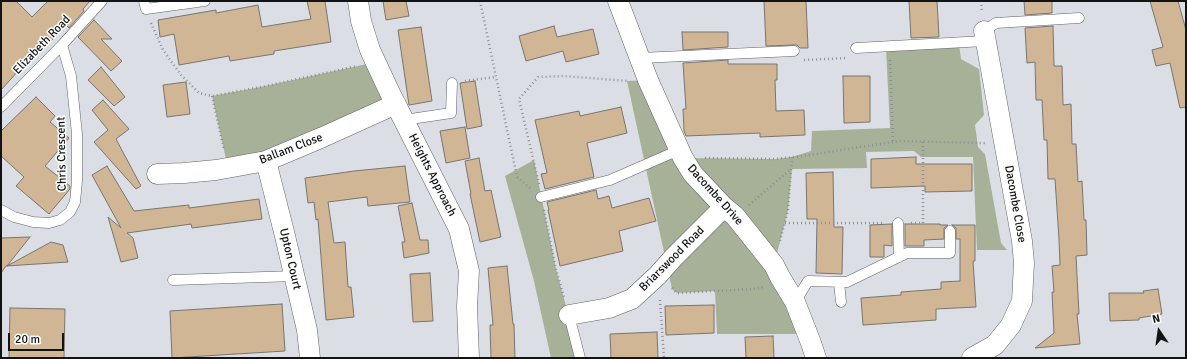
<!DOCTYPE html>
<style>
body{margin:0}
#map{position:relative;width:1187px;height:359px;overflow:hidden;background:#dbdfe5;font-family:Signika,sans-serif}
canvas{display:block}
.frame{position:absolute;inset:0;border:2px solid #121315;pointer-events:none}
.north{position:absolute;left:1139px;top:311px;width:40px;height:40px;-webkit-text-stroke:3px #fff;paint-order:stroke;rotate:347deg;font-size:11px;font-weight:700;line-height:16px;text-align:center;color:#121315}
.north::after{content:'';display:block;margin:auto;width:14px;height:18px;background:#121315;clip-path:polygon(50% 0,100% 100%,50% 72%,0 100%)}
.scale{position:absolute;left:8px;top:333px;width:56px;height:18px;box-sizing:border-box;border:2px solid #121315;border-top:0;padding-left:5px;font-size:12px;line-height:14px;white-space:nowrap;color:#121315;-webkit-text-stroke:3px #fff;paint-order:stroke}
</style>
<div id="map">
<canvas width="1187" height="359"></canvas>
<div class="frame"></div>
<div class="north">N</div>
<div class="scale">20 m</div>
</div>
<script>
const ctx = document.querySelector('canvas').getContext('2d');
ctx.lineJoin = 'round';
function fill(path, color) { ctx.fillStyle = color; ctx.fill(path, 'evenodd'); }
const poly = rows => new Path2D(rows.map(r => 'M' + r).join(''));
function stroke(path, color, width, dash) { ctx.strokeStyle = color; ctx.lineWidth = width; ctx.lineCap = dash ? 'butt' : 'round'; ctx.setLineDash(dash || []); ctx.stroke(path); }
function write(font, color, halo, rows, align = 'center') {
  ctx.font = font + ' Signika,sans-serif'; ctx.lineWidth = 3; ctx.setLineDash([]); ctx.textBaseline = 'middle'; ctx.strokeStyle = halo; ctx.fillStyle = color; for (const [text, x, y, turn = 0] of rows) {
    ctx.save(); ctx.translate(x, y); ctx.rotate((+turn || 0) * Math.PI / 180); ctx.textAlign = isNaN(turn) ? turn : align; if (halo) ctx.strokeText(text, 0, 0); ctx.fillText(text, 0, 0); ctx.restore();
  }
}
fill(poly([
 [959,44,961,59,979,69,984,115,975,125,978,147,985,154,1001,243,1007,250,977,250,973,157,921,157,914,151,866,152,867,168,792,169,788,210,774,265,808,334,717,334,715,291,677,293,672,289,627,81,648,80,683,158,775,159,792,157,811,151,812,131,890,128,886,49],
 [376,62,396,104,228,168,212,96,261,87],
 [534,160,556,269,580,358,551,358,534,281,505,176]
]), '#a6b197');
const building = poly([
 [1,1,16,1,32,17,48,1,90,1,83,9,84,11,69,28,66,25,50,42,49,37,1,90,1,1],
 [307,1,325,1,331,42,274,51,274,54,230,61,229,56,179,65,174,34,160,37,158,20,216,10,216,13,258,5,262,27,311,19,307,1],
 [383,1,406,1,409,16,386,20,383,1],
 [764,1,806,1,808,48,800,48,797,45,794,45,766,46,764,1],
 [909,1,937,1,939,37,911,38,909,1],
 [1024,1,1052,1,1052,13,1025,15,1024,1],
 [1150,1,1178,1,1186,30,1186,107,1180,108,1170,63,1156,66,1152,50,1163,47,1150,1],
 [94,20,112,39,101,39,122,61,111,71,78,37,94,20],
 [554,26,557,37,593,29,599,54,566,62,563,51,526,61,519,36,554,26],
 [1053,26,1054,66,1062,66,1063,105,1071,104,1072,144,1076,144,1078,182,1082,181,1084,220,1086,220,1087,255,1076,256,1079,314,1077,314,1080,344,1035,348,1054,333,1052,292,1054,292,1052,266,1060,265,1059,239,1055,179,1048,179,1047,140,1044,140,1042,100,1036,100,1035,62,1027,63,1025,28,1053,26],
 [421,27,432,101,409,105,398,30,421,27],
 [682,32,728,32,728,47,683,50,682,32],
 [728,60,728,64,777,64,777,80,775,80,776,111,804,110,805,135,760,137,760,133,686,136,684,131,683,109,686,109,683,63,728,60],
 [101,67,125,97,114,106,88,80,101,67],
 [843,76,870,76,870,122,844,123,843,76],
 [475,81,482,126,467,129,460,83,475,81],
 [186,82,190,114,167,117,163,85,186,82],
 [36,97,55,116,50,122,69,138,45,166,70,186,70,189,49,214,16,186,24,177,1,156,1,131,36,97],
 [103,100,129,129,116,139,141,186,136,189,94,142,108,130,92,110,103,100],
 [621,107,627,133,587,143,594,177,545,189,541,174,547,173,535,120,579,111,580,116,621,107],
 [465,127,470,158,446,163,440,131,465,127],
 [916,157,916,164,972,164,972,191,925,192,925,186,871,188,871,159,916,157],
 [479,158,485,191,491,190,501,237,480,242,470,194,471,194,465,161,479,158],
 [107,166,134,211,189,205,189,208,259,199,262,219,192,228,191,224,127,233,133,238,138,258,121,262,108,217,121,228,92,175,107,166],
 [405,166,410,202,368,206,367,197,328,202,334,243,345,242,348,287,351,287,354,317,326,320,318,219,316,220,314,202,308,203,305,178,354,171,405,166],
 [833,172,834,227,843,227,842,274,816,273,817,219,807,219,806,173,833,172],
 [596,190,598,199,609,196,612,208,649,198,656,221,619,231,623,251,560,266,548,210,549,210,547,202,596,190],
 [412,203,420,240,428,240,429,253,404,258,402,242,405,242,398,206,412,203],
 [892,224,892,246,884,245,884,257,870,257,870,225,892,224],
 [905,224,940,224,940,225,948,225,944,228,944,239,924,240,924,246,905,246,905,224],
 [952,225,975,225,975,261,973,261,976,307,936,309,936,320,863,325,861,298,901,295,901,292,941,289,941,282,960,281,960,239,956,239,956,228,952,225],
 [30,237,7,266,51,242,63,245,68,262,6,266,1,273,1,238,30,237],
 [507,266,513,324,514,324,515,358,491,358,490,325,493,325,488,268,507,266],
 [430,273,433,321,413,322,410,274,430,273],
 [1158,289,1162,314,1139,318,1139,320,1110,321,1109,293,1144,293,1143,291,1158,289],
 [282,304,285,351,172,358,170,311,282,304],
 [714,305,714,333,666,335,665,306,714,305],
 [10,308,65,309,64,358,9,358,10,308],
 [657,332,658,358,611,358,610,334,657,332],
 [773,336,774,358,746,358,745,337,773,336]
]);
fill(building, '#d1b695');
stroke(building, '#787470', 1);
const lane = poly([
 [144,1,146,9,205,1],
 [984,31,996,23,1079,18],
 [856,48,985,41],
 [640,58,794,51],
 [1,107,62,45,102,1],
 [404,120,451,113,452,83],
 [541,197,610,180,679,150],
 [1,210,14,217,33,222,49,223,60,220,70,212,75,202,77,181,77,134,71,76,62,45],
 [898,223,899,257],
 [173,280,295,276],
 [839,282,841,302],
 [795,302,808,281,847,282,907,253,950,253,950,231],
 [569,315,580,358]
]);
const street = poly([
 [358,1,361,21,370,50,390,93,459,229,469,271,467,306,469,358],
 [618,1,648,80,683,158,693,174,724,207,735,216,774,265,780,277,795,302,811,343,816,358],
 [266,161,285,236,307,330,310,358],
 [157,174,184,173,216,170,266,161,323,137,396,104],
 [569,315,609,308,632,299,658,275,673,258,724,207],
 [972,358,995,345,1011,325,1022,301,1024,263,1022,241,984,31]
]);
stroke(lane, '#5f6367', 11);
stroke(street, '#5f6367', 21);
stroke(poly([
 [480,1,517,177,530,188],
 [981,1,982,12],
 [151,23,163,50,181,75,199,93,212,96,261,87,357,66],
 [804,60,847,58],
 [890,60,893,142],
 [465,81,496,77],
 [212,96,224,150],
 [705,158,775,159,803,156,899,141,985,143],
 [539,184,519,99,538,77,564,76,628,81],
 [749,205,791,169],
 [544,210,556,269,564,297],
 [785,223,884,223],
 [911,223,923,223,923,142],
 [780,241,788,210,792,157],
 [672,288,677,293,753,289,764,287],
 [660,300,664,358]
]), '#8c8f93', 2.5, [1, 3]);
stroke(lane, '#fff', 10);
stroke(street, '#fff', 20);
write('12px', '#121315', '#fff', [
 ["Elizabeth Road",42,45,-46],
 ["Ballam Close",291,149,-21],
 ["Chris Crescent",62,154,-91],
 ["Heights Approach",432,175,63],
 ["Dacombe Drive",715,195,48],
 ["Dacombe Close",1015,204,80],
 ["Upton Court",290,259,77],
 ["Briarswood Road",672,259,-45]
]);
</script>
